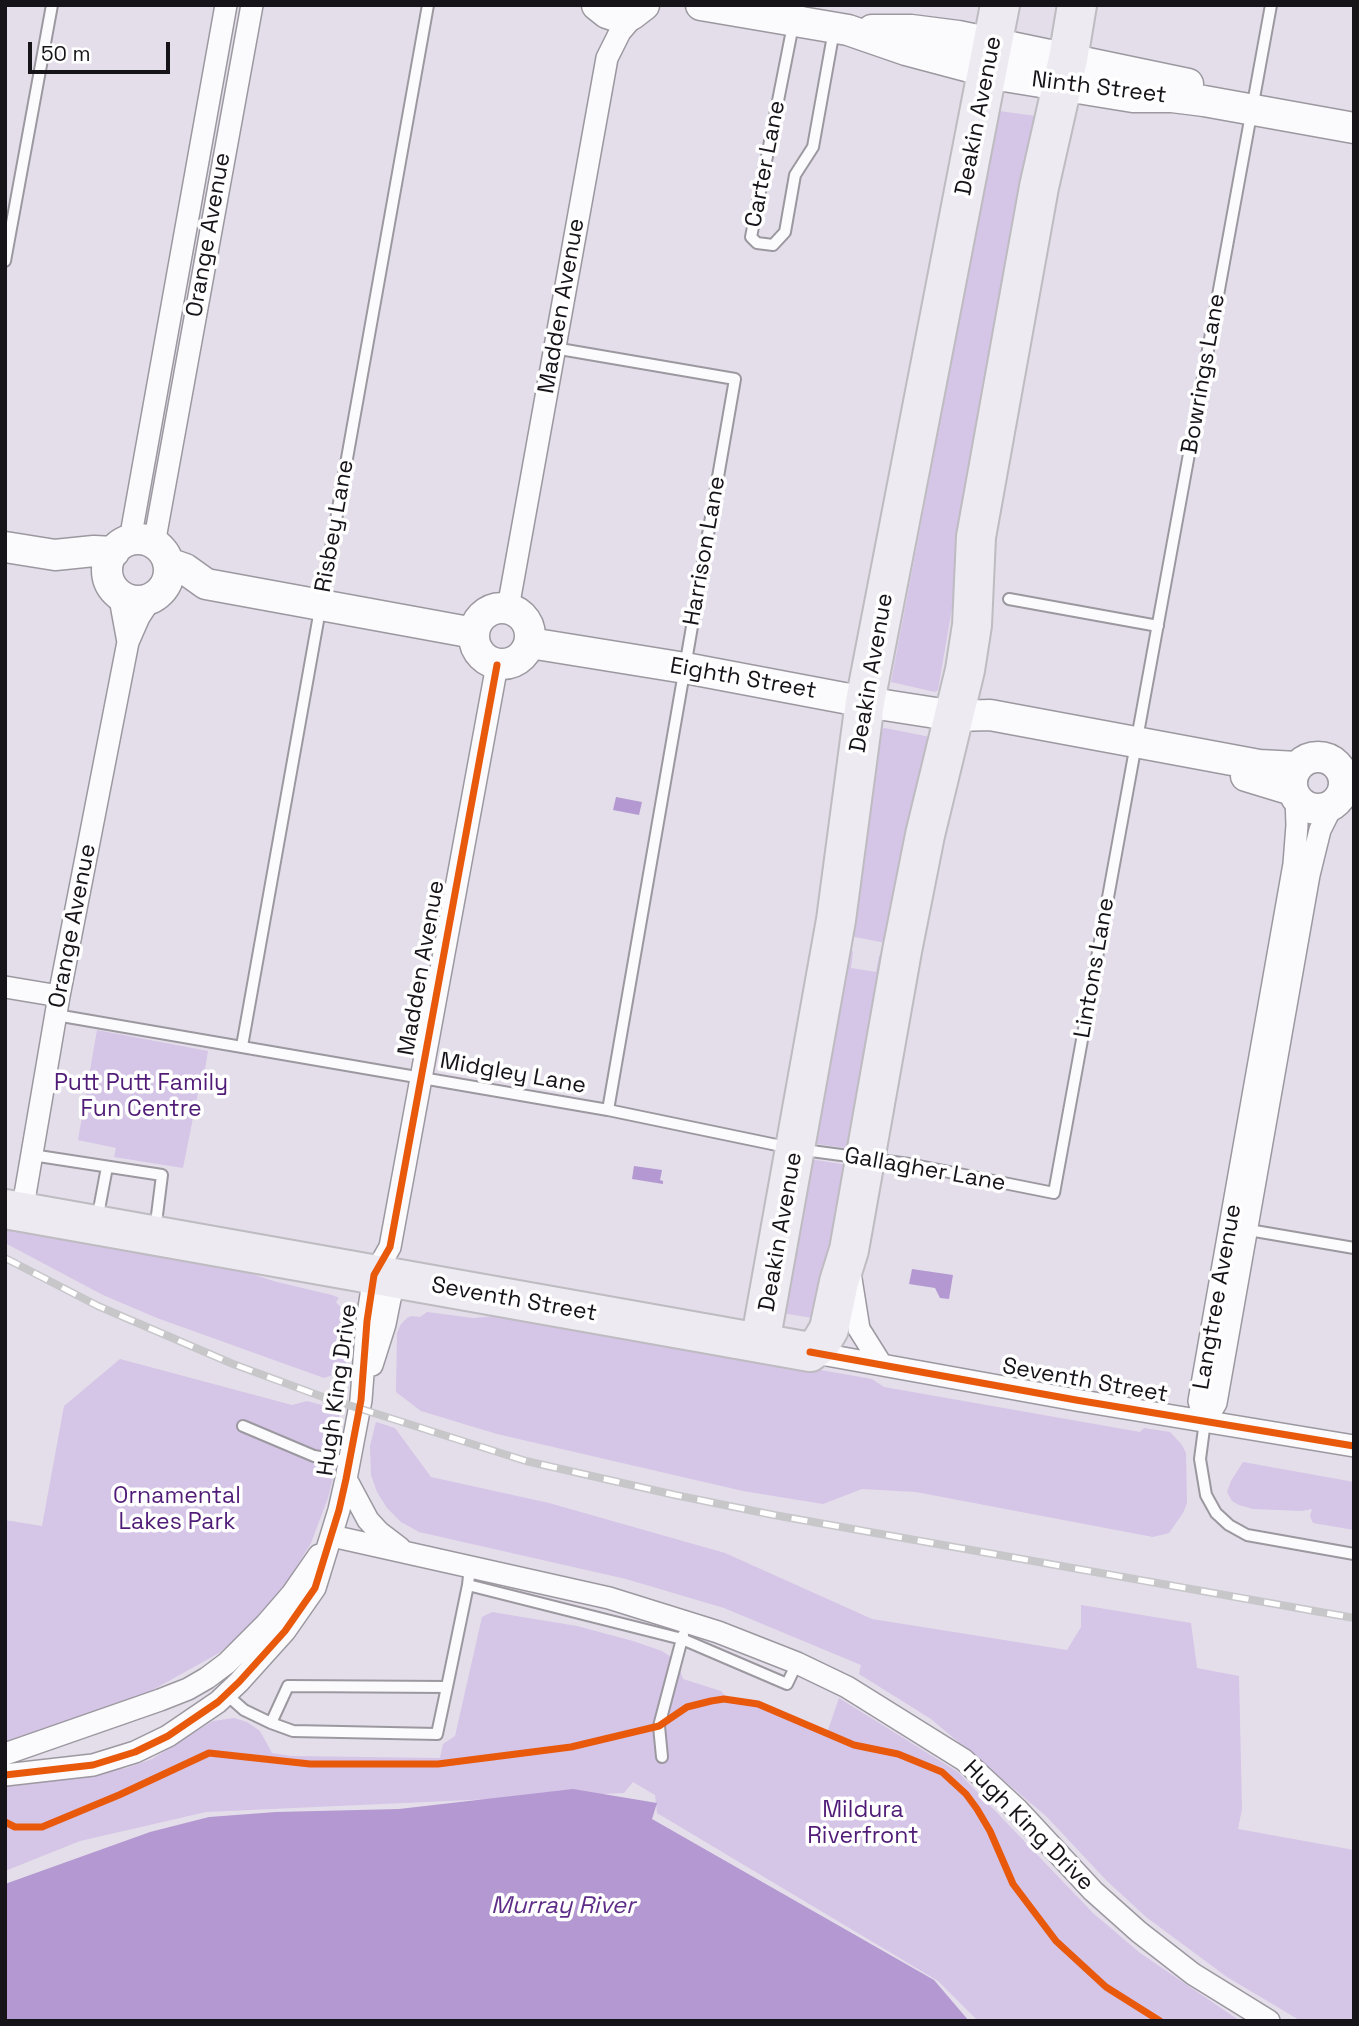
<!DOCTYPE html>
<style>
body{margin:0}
#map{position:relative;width:1359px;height:2026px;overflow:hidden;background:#e4deea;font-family:"Space Grotesk",sans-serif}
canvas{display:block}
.frame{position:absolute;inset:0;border:7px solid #161319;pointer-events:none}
.scale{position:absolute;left:28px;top:42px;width:142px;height:32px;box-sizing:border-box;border:4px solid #161319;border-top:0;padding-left:9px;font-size:21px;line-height:24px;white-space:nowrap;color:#161319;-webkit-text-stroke:5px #fff;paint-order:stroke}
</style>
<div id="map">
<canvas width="1359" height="2026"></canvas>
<div class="frame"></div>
<div class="scale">50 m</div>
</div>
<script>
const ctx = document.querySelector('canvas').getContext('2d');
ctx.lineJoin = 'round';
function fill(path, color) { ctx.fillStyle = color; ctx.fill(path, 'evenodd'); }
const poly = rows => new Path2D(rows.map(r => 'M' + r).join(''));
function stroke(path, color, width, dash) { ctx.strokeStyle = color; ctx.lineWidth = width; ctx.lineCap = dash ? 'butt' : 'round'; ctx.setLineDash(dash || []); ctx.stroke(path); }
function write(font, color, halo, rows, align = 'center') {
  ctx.font = font + ' "Space Grotesk",sans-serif'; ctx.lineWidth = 7; ctx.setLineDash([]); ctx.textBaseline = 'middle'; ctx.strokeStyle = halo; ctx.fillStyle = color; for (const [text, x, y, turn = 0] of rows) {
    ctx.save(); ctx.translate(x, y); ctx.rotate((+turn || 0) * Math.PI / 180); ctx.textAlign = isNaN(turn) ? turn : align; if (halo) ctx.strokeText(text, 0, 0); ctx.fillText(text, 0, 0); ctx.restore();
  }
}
fill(poly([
 [999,111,1036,116,938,690,935,692,891,682],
 [885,728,930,737,852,1149,811,1143,820,1071,882,729],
 [850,936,886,943,885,953,879,956,876,972,851,968,853,952,848,945],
 [97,1030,208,1051,201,1093,198,1093,183,1168,114,1157,116,1148,78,1140],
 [809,1159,848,1165,825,1320,776,1312],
 [5,1227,226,1266,277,1282,332,1295,339,1298,336,1302,345,1312,349,1325,345,1371,324,1378,157,1318,103,1295,5,1243],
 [427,1312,473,1318,507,1315,872,1379,884,1387,1140,1432,1144,1428,1170,1432,1182,1445,1186,1453,1187,1503,1183,1513,1169,1533,1153,1537,916,1492,862,1489,823,1504,743,1491,497,1434,421,1411,396,1392,397,1333,401,1324,407,1318,411,1316,420,1317],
 [120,1359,292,1405,307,1401,340,1410,334,1474,328,1498,311,1543,287,1582,246,1630,219,1653,149,1692,5,1742,5,1520,42,1526,64,1406],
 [376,1422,395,1428,431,1477,549,1503,725,1553,872,1619,1067,1650,1081,1627,1081,1605,1191,1623,1197,1668,1239,1676,1242,1809,1238,1829,1354,1850,1354,2021,1301,2021,1227,1977,1146,1917,1106,1880,1046,1816,931,1719,859,1674,861,1665,724,1608,626,1579,419,1532,401,1522,387,1508,377,1492,371,1475,370,1446],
 [1243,1462,1354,1482,1354,1530,1313,1523,1310,1516,1312,1509,1302,1511,1253,1509,1239,1505,1232,1501,1227,1492,1231,1481],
 [492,1612,577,1626,633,1641,662,1651,677,1661,683,1679,721,1691,726,1697,758,1704,827,1733,839,1698,958,1772,1093,1913,1140,1953,1240,2021,978,2021,938,1981,657,1813,655,1795,633,1782,624,1793,206,1812,80,1841,5,1871,5,1785,127,1768,152,1759,213,1721,234,1718,247,1722,260,1731,272,1753,291,1756,440,1758,443,1744,455,1736,482,1617]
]), '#d5c5e7');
fill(poly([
 [616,797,642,802,639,815,613,810],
 [634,1166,662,1170,660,1180,663,1181,663,1184,632,1179],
 [912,1269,953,1275,949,1299,940,1298,935,1288,909,1284],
 [573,1789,657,1803,652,1819,934,1980,969,2021,5,2021,5,1884,150,1832,209,1817,276,1812,399,1809]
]), '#b498d1');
const lane = poly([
 [800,5,794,20,751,237,757,243,773,245,785,232,795,175,813,147,834,30],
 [5,261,52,5],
 [554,348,735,379,608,1110],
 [1009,599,1158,626],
 [56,1015,608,1110,796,1149,909,1164,1054,1193,1271,5],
 [242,1046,428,5],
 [32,1155,162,1175,155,1231],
 [97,1220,107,1167],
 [1243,1229,1354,1248],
 [1205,1421,1200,1459,1206,1495,1216,1513,1229,1525,1247,1535,1354,1554],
 [243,1426,314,1456,349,1462],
 [468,1585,682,1639,787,1684,797,1663],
 [227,1695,244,1710,271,1723,288,1686,447,1687,468,1585,470,1566],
 [271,1723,293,1731,437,1734,447,1687],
 [662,1757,659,1726,683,1635]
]);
const street = poly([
 [130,540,226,5],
 [154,544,252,5],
 [119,593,128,642],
 [508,608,607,58,620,32,637,12],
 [5,987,59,996],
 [22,1212,59,996,128,642,139,617,152,597],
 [851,1279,859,1329,881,1364],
 [810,1352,1076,1400,1354,1446],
 [372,1365,385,1324,394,1279,393,1270],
 [1205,1421,1199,1401,1294,864,1297,825,1296,798],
 [1205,1421,1216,1403,1309,875,1320,830,1333,804],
 [346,1479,368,1520,379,1532,400,1548],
 [332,1536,609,1598,718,1632,797,1663,847,1687,964,1760,1017,1809,1093,1891,1139,1932,1193,1974,1269,2021],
 [5,1754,160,1700,188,1689,207,1678,227,1663,266,1624,292,1594,319,1555],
 [5,1775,93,1765,135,1752,168,1736,218,1702,239,1682,285,1631,315,1588,339,1510,346,1479,361,1400,367,1321,374,1275,390,1247,497,665]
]);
const secondary = poly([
 [597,5,607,13,619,17,631,15,644,5],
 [701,5,848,30,906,50,1004,76,1133,97,1172,97,1204,101,1354,128],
 [872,30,911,30,958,36,1188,84],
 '107 570a31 31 0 1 1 62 0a31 31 0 1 1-62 0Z',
 [5,547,55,555,94,551,114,552],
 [168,563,185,569,206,584,474,633],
 '474 636a28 28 0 1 1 56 0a28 28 0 1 1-56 0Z',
 [530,643,685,668,865,702,955,716,990,715,1259,765,1297,767],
 '1292 783a26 26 0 1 1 52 0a26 26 0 1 1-52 0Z',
 [1246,776,1292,790]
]);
const highway = poly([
 [5,1209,810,1352,820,1344,829,1329,839,1282,849,1250,902,951,925,835,965,670,972,625,976,537,1039,187,1068,59,1077,5],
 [760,1343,836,920,865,702,1000,5]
]);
stroke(lane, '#9c98a0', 14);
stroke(street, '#9c98a0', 24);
stroke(secondary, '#9c98a0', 33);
stroke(highway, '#bebbc1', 42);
stroke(lane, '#fbfafc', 10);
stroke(street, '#fbfafc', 21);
stroke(secondary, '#fbfafc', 30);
stroke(highway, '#edeaf2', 38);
const rail = poly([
 [5,1258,98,1306,233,1364,323,1397,526,1461,675,1495,774,1515,1354,1618]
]);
stroke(rail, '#c7c6c9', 8);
stroke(rail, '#fff', 5, [16]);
stroke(poly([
 [810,1352,1076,1400,1354,1446],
 [5,1775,93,1765,135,1752,168,1736,218,1702,239,1682,285,1631,315,1588,339,1510,346,1479,361,1400,367,1321,374,1275,390,1247,497,665],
 [5,1822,15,1827,42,1827,119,1795,209,1753,310,1764,438,1764,571,1747,659,1726,687,1707,711,1701,724,1699,758,1704,854,1745,898,1754,942,1772,966,1794,977,1809,990,1831,1013,1884,1056,1941,1106,1987,1160,2021]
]), '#e8590c', 7);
write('23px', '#161319', '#fff', [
 ["Ninth Street",1099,88,7],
 ["Deakin Avenue",979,116,-79],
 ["Carter Lane",766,164,-79],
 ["Orange Avenue",209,235,-80],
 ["Madden Avenue",562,306,-80],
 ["Bowrings Lane",1204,374,-80],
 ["Risbey Lane",335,526,-80],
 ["Harrison Lane",705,551,-80],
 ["Deakin Avenue",872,673,-80],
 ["Eighth Street",743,679,10],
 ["Orange Avenue",73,926,-79],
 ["Madden Avenue",422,968,-80],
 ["Lintons Lane",1095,968,-80],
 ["Midgley Lane",513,1074,10],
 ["Gallagher Lane",925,1170,10],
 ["Deakin Avenue",781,1232,-80],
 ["Langtree Avenue",1218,1297,-80],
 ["Seventh Street",514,1300,10],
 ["Seventh Street",1085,1381,10],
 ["Hugh King Drive",338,1390,-82],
 ["Hugh King Drive",1028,1826,45]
]);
write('23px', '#501c77', '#fff', [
 ["Putt Putt Family",141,1084],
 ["Fun Centre",141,1110],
 ["Ornamental",177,1497],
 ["Lakes Park",177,1523],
 ["Mildura",863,1811],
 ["Riverfront",863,1837]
]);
write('italic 24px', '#5e2d88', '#fff', [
 ["Murray River",563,1906]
]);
</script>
